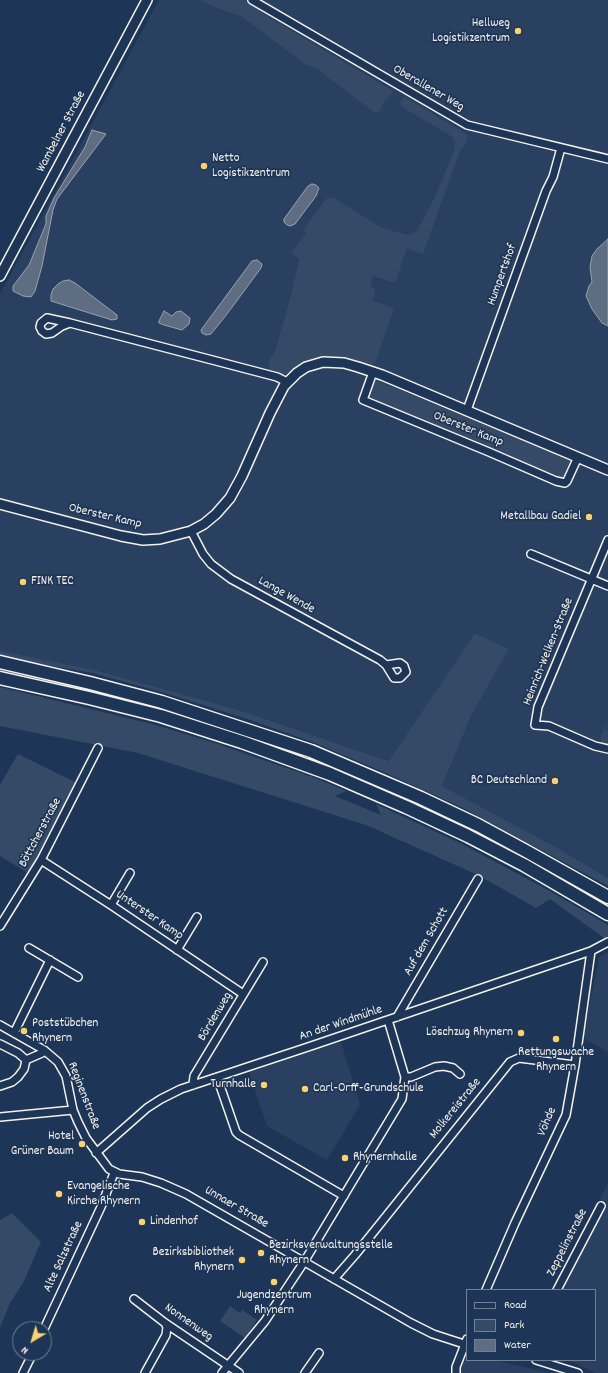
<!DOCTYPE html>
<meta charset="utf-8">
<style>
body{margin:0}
#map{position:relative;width:608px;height:1373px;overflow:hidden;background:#1d3557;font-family:Dekko,sans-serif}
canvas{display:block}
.legend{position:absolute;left:466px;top:1289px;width:130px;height:72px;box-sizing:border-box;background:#1d3557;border:1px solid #738091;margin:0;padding:5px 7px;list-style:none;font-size:12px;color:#f4f1e8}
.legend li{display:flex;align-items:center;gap:8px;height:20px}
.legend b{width:20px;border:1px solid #738091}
.north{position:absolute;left:12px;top:1321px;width:40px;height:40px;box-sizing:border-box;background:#1d3557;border:1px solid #738091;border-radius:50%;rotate:218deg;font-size:11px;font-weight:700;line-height:16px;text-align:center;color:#f4f1e8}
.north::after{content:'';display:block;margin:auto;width:14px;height:18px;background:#ffd166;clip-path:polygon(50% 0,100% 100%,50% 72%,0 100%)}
</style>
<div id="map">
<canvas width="608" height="1373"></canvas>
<ul class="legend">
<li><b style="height:5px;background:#1d3557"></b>Road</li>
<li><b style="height:11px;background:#354a67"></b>Park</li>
<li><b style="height:11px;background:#5e6d82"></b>Water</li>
</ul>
<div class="north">N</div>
</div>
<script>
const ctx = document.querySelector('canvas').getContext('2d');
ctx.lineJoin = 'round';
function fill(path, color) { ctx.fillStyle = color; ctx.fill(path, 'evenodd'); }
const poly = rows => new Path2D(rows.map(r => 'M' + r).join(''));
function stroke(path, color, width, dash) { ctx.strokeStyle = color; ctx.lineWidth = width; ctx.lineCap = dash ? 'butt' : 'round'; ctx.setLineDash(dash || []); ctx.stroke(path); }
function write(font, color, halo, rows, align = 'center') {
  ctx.font = font + ' Dekko,sans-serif'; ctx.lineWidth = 3.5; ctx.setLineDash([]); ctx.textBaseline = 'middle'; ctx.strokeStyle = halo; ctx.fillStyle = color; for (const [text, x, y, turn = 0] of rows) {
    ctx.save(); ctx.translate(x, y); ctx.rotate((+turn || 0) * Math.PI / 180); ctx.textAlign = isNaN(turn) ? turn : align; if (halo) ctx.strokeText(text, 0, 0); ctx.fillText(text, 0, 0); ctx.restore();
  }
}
fill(poly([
 [159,0,608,0,608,878,554,846,442,786,471,716,509,649,475,633,390,761,239,710,95,670,0,651,0,294],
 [608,952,608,1052,583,1038,599,957],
 [341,1042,360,1105,327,1160,267,1126,249,1072],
 [608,1183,608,1373,596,1373,568,1360,595,1360,595,1290,553,1290],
 [464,1354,467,1355,467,1360,492,1360,551,1373,460,1373,459,1369]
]), '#2a4060');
fill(poly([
 [201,0,243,0,259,6,259,11,265,15,393,91,392,93,388,99,385,100,379,112,375,113,317,69,305,64,241,16,214,7],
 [404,97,468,135,465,145,460,151,423,254,407,248,395,283,373,276,370,286,376,290,372,300,394,308,375,363,371,366,344,359,328,357,306,362,290,373,281,375,269,373,269,360,275,352,291,295,299,259,291,253,307,233,303,230,327,198,334,198,382,228,409,235,417,231,435,197,455,148,455,141,451,136,402,107,400,102],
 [373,379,573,461,565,480,367,397],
 [475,633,509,649,471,716,442,786,554,846,608,878,608,886,463,808,388,774,315,743,247,719,168,694,93,673,0,657,0,651,95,670,239,710,389,761],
 [0,687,152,724,218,744,318,779,346,791,335,796,381,815,376,804,462,844,548,890,608,925,608,941,550,899,536,908,480,876,366,825,138,753,0,726],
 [605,725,607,725,605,730,608,731,608,743,601,742,601,736],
 [18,754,77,783,28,873,0,856,0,785],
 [12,1213,41,1242,23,1283,10,1303,0,1328,0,1220],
 [230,1306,240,1313,242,1310,257,1320,245,1338,220,1321]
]), '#354a67');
const water = poly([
 [92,130,106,134,57,199,53,210,42,266,35,291,31,297,23,296,13,291,13,286,29,265,46,224,46,216,54,198,85,147,92,130],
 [312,184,316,185,319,188,316,196,295,224,290,226,287,225,284,222,284,219,308,186,312,184],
 [608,239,608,326,602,323,592,309,586,296,589,286,592,282,590,267,592,256,597,249,608,239],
 [257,260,262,264,261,268,227,314,211,334,206,335,202,333,201,330,252,261,257,260],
 [69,280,75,283,117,315,117,319,112,320,51,301,51,295,53,289,58,284,63,281,69,280],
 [164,311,172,316,176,312,181,311,190,318,189,324,182,330,164,325,159,323,159,321,164,311]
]);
fill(water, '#5e6d82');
stroke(water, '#9aa2ab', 1);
const minor = poly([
 [252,0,467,125,608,159],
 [70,323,62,326,52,333,46,334,42,331,40,327,41,323,47,318,70,323,216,361,277,377,287,382],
 [373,372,363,400,489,452,556,481,565,483,567,481,578,457],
 [467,410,546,191,553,177,561,148],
 [191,531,203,554,211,564,231,579,380,660,386,665,394,678,400,678,406,672,404,666,400,663,386,665],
 [608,540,538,707,535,725,549,726,595,746,608,749],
 [531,554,608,586],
 [41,860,111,905,243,994],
 [111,905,130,873],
 [0,926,41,860,98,748],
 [29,948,78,977],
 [177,950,197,917],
 [397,1017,478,879],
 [0,1025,44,1050,58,1062,66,1076,73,1110,78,1122,86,1138,109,1169,119,1174,142,1177,161,1183,186,1194,411,1323,433,1334,467,1345],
 [14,1033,50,960],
 [0,1044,18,1053,26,1060],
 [26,1060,42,1053,44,1050],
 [217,1077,236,1132,239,1135,344,1196],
 [405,1077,411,1077,435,1067,444,1066,453,1068,460,1074],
 [193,1085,194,1076,263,962],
 [0,1086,12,1082,18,1077,24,1069,26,1060],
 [0,1117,73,1110],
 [96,1153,147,1108,161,1099,181,1089,311,1046,591,951,608,942],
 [334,1279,355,1255,510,1062,519,1058,575,1065],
 [486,1290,515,1223,566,1115,575,1065,591,951],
 [557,1290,601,1206],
 [134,1299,165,1323,239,1373],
 [44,1329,101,1207,114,1173],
 [536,1360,578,1373],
 [23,1373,33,1353],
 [145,1373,166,1335,167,1327,165,1323],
 [222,1373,265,1321,304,1262,402,1099,405,1077,388,1020],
 [305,1373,319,1353],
 [456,1373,456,1367,467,1339]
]);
const secondary = poly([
 [0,276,147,0],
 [0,504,121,536,143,540,160,539,191,531,204,524,216,514,230,498,242,476,270,413,284,386,297,373,306,367,323,362,344,363,358,367,382,375,608,470]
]);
const motorway = poly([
 [0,662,90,683,162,702,311,751,421,798,478,825,526,851,608,897],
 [0,678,89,698,161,716,242,742,330,774,406,807,468,836,524,865,608,914]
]);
stroke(minor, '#f4f1e8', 10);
stroke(secondary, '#f4f1e8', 12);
stroke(motorway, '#f4f1e8', 15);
stroke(minor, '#1d3557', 7);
stroke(secondary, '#1d3557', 9);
stroke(motorway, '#1d3557', 12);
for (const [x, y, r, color] of [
 [518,31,4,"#ffd166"],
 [204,166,4,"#ffd166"],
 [589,517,4,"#ffd166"],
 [23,582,4,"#ffd166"],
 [555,781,4,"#ffd166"],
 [24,1031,4,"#ffd166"],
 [521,1033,4,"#ffd166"],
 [556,1039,4,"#ffd166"],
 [264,1085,4,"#ffd166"],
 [305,1089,4,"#ffd166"],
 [82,1144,4,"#ffd166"],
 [345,1158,4,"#ffd166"],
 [59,1194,4,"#ffd166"],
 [142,1222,4,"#ffd166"],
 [261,1253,4,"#ffd166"],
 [242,1260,4,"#ffd166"],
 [274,1282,4,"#ffd166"]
]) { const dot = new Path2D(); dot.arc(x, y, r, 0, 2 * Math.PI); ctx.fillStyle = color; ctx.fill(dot); stroke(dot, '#1d3557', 1.5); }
write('13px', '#f4f1e8', '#1d3557', [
 ["Hellweg",510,24,"right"],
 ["Logistikzentrum",510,39,"right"],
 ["Netto",212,159],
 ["Logistikzentrum",212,174],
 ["Metallbau Gadiel",581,517,"right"],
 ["FINK TEC",31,582],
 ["BC Deutschland",547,781,"right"],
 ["Poststübchen",32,1024],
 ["Rhynern",32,1039],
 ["Löschzug Rhynern",513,1033,"right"],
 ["Rettungswache",556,1053,"center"],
 ["Rhynern",556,1068,"center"],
 ["Turnhalle",256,1085,"right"],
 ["Carl-Orff-Grundschule",313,1089],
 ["Hotel",74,1137,"right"],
 ["Grüner Baum",74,1152,"right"],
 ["Rhynernhalle",353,1158],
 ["Evangelische",67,1187],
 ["Kirche Rhynern",67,1202],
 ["Lindenhof",150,1222],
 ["Bezirksverwaltungsstelle",269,1246],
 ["Rhynern",269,1261],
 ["Bezirksbibliothek",234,1253,"right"],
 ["Rhynern",234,1268,"right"],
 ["Jugendzentrum",274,1296,"center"],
 ["Rhynern",274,1311,"center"]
], 'left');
write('13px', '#f4f1e8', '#1d3557', [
 ["Oberallener Weg",428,89,30],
 ["Wambelner Straße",62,132,-62],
 ["Humpertshof",503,275,-70],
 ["Oberster Kamp",468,430,22],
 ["Oberster Kamp",105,517,13],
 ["Lange Wende",286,596,29],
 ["Heinrich-Welken-Straße",549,652,-68],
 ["Böttcherstraße",41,833,-62],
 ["Unterster Kamp",149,916,34],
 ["Auf dem Schott",427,942,-60],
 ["Bördenweg",216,1017,-59],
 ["An der Windmühle",341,1024,-19],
 ["Reginenstraße",83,1096,69],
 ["Molkereistraße",456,1109,-51],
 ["Vöhde",548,1122,-67],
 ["Unnaer Straße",236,1208,30],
 ["Zeppelinstraße",568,1243,-63],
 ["Alte Salzstraße",64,1257,-65],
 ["Nonnenweg",188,1323,35]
]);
</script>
